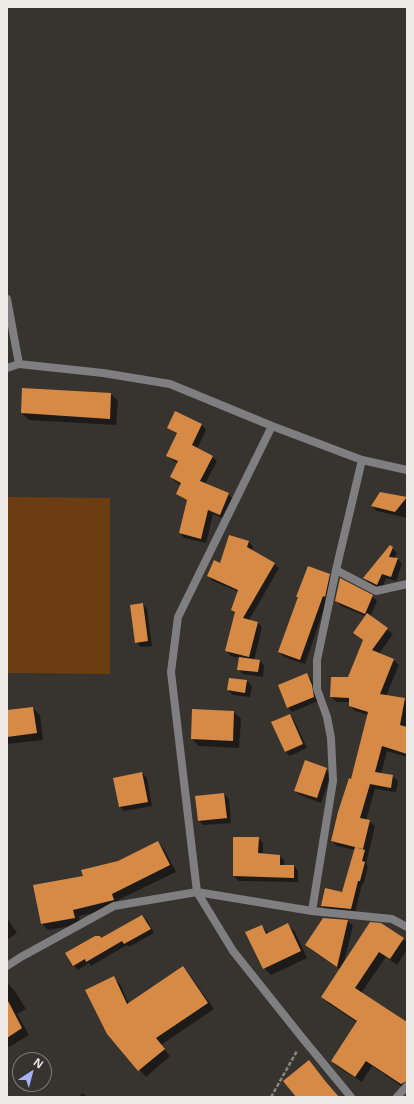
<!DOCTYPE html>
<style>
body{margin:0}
#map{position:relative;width:414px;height:1104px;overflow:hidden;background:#37332f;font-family:"Noto Sans",sans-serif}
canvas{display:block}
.frame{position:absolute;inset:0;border:8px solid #ece9e7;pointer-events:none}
.north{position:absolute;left:12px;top:1052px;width:40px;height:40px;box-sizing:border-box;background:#37332f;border:1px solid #7f7c79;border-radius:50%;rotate:36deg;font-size:11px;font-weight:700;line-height:16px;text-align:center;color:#ece9e7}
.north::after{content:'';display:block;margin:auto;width:14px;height:18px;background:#a4b2fc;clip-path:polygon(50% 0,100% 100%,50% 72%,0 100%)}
</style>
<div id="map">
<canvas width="414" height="1104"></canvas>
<div class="frame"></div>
<div class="north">N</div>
</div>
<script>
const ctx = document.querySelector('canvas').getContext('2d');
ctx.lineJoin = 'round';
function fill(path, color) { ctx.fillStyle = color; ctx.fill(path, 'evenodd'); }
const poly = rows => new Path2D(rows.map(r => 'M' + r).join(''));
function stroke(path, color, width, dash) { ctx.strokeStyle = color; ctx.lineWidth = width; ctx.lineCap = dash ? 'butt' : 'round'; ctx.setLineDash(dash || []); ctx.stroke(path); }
fill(poly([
 [7,497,110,498,110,674,7,673]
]), '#6b3d10');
fill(poly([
 [111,394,118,401,116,425,29,420,22,413],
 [202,425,206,430,197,449,212,456,217,461,205,484,228,494,233,499,225,519,213,514,206,543,184,538,180,533,188,501,182,498,177,494,181,485,176,482,171,477,178,463,172,460,168,455,177,434,169,428],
 [404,497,407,498,407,518,377,511,372,506],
 [249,542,253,547,252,551,274,564,279,568,249,620,257,622,262,627,254,660,260,661,264,665,263,677,243,674,238,669,240,658,231,656,226,651,235,613,232,610,239,592,213,581,208,576],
 [392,548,397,553,394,559,398,559,402,564,396,581,386,578,382,589,369,583,365,578],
 [329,575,334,580,305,664,284,657,279,652,299,598,297,596],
 [372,596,377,601,370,617,393,634,379,654,393,660,399,665,386,696,404,699,407,702,407,757,387,751,381,774,392,776,398,781,396,792,375,789,366,820,369,821,375,826,366,864,368,867,363,885,362,884,355,913,326,910,322,906,342,893,355,850,337,846,332,841,351,780,368,715,355,711,350,706,350,702,337,702,331,697,349,678,364,641,354,633,365,616,341,606,336,601],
 [143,604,147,609,152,646,141,647,136,642],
 [306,674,311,679,316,690,318,701,292,712,288,707],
 [247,681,252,686,250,697,233,695,228,690],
 [33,708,40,715,43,740,7,744,7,711],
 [234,712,241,719,239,748,199,746,192,739],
 [290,715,294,720,307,748,290,756,285,751],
 [326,769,331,774,321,803,300,795,295,791],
 [142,773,147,778,152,806,124,811,120,807],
 [224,794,229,799,231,823,203,825,199,821],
 [234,838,258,838,263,843,263,855,279,856,284,860,284,866,294,866,298,871,298,882,238,881,234,876],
 [158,843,164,849,176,872,118,900,120,907,79,916,81,924,48,930,42,924,35,886,84,877,119,862],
 [142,916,147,920,154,933,129,947,127,945,91,966,89,963,78,970,74,966,66,953,102,939],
 [7,918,17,933,7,940],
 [323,919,348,921,353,926,344,962,381,924,407,942,407,949,397,965,386,957,361,993,407,1024,407,1090,372,1066,362,1082,338,1067,332,1061,358,1023,328,1003,322,997,340,969,311,950,306,945],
 [288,925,295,932,307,958,271,975,264,968,262,926,269,934],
 [183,968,189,974,214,1009,161,1045,170,1056,146,1077,108,1034,113,978,120,984,129,1004],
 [7,983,14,990,26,1009,17,1014,29,1035,9,1047,7,1045],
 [82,1093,88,1097,79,1097]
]), '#0007');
fill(poly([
 [22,388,111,393,110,419,21,413],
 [175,411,202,424,192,445,213,456,200,481,229,493,220,515,208,510,201,539,179,533,187,500,176,494,181,483,170,477,178,461,166,456,177,433,167,428],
 [380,492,407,497,395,512,371,506],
 [229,535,249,541,247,547,275,563,243,618,258,622,249,657,225,651,235,612,231,610,238,590,207,576,214,560,220,563],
 [390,545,393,547,389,557,398,558,391,577,382,574,377,585,363,578],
 [308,566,330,574,325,597,323,596,300,660,278,652,298,597,296,597],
 [340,578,373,595,365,614,335,601],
 [143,603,148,641,135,643,130,605],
 [367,613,388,628,372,650,394,659,380,694,405,698,400,725,407,727,407,754,382,746,375,772,393,775,391,788,370,784,360,818,370,820,363,849,331,841,338,812,349,778,351,779,368,712,349,706,349,698,330,697,331,677,348,677,363,640,353,633],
 [239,657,260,660,258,672,237,670],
 [307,673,312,685,314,697,287,708,278,685],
 [229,678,247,680,245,693,227,690],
 [33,707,37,733,7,737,7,710],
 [192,709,234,711,233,741,191,739],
 [290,714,303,744,285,752,271,722],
 [305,760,327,768,317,798,294,791],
 [142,772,148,802,119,807,113,778],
 [224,793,227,818,198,821,195,796],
 [233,837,259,837,258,853,280,855,280,865,294,865,294,878,233,876],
 [158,841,170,865,112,894,114,900,73,910,75,918,41,924,33,885,83,876,81,870,118,861],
 [355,847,365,850,362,861,365,862,360,881,358,881,351,909,321,906,325,888,342,892],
 [142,915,151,929,124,944,122,941,86,962,85,959,73,966,65,953,95,936,100,936,101,938],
 [323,918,348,920,337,967,305,945],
 [370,922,381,923,404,938,390,959,379,952,355,988,407,1022,407,1081,401,1084,366,1061,355,1077,331,1061,357,1021,321,997],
 [288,923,301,951,263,969,245,932,262,925,266,934],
 [183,966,208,1003,156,1038,165,1049,138,1071,107,1034,85,990,114,976,127,1004],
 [7,999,22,1028,7,1038],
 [309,1060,326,1082,339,1097,296,1097,283,1081]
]), '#d78a46');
stroke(poly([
 [271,1097,297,1051]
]), '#898582', 2.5, [4, 2]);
stroke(poly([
 [7,299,19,364],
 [7,368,19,364,103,373,170,384,272,426,362,460,407,470],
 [272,426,178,617,171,672,197,892,233,951,304,1040,351,1097],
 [336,570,376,591,407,584],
 [312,911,333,781,331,738,327,717,317,689,317,660,336,570,362,460],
 [7,966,21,957,114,906,197,892,312,911,392,919,407,927],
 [397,1097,407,1086]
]), '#7f7f82', 8);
</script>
